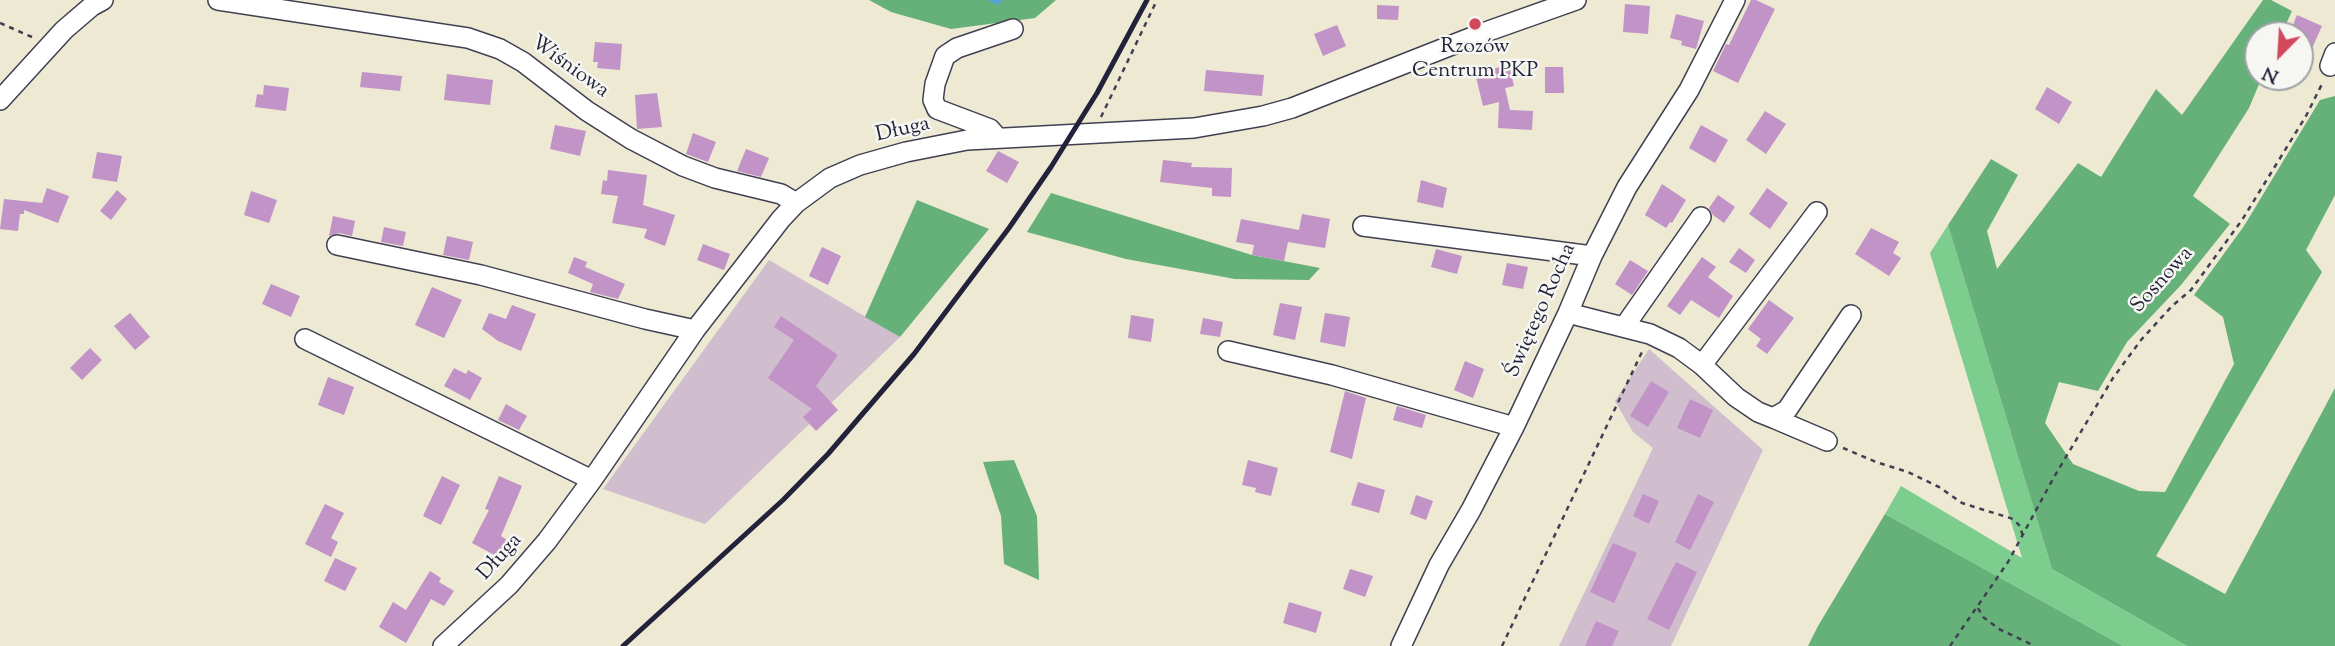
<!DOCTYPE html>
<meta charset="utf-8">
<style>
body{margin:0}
#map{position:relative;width:2335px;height:646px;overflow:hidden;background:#ede9d3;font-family:"Sorts Mill Goudy",serif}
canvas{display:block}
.north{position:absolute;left:2244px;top:21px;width:70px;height:70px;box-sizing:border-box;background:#f6f6f2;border:2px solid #a1a1a9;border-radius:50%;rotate:204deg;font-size:19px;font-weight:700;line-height:28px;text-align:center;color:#22223b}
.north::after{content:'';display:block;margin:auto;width:24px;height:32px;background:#d1495b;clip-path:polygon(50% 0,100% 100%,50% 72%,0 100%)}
</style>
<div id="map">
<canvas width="2335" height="646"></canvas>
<div class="north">N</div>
</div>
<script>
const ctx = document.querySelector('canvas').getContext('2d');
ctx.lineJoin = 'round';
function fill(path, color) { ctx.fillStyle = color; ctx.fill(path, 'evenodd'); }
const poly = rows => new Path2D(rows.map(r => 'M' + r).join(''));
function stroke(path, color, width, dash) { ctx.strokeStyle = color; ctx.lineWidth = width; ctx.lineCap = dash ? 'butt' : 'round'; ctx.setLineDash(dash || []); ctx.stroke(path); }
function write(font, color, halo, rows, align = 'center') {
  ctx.font = font + ' "Sorts Mill Goudy",serif'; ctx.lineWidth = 5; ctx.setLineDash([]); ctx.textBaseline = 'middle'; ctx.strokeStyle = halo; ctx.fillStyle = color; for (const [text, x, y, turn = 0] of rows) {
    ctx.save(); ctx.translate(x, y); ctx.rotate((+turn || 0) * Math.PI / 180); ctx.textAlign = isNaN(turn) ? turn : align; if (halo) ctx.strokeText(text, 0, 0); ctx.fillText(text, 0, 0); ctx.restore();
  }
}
fill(poly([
 [769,260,900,337,705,524,603,489],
 [1649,349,1763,450,1671,646,1559,646,1653,448,1633,432,1615,401]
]), '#d0bdcd');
fill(poly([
 [1948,225,2052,569,2187,646,2123,646,1885,514,1901,486,2022,558,1930,253]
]), '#7dcd8e');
fill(poly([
 [869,0,1056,0,1035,18,951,29,891,12],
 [2263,0,2271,0,2292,11,2281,35,2258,35,2258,77,2262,77,2249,108,2193,196,2230,224,2181,285,2127,342,2098,391,2059,382,2045,423,2073,464,2139,491,2165,492,2234,364,2223,317,2194,295,2244,226,2320,100,2335,96,2335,195,2306,250,2322,272,2156,556,2225,594,2335,388,2335,646,2187,646,2052,569,1948,225,1991,159,2018,175,1987,231,1997,269,2078,163,2101,177,2156,89,2182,115],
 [1051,193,1252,255,1320,268,1309,280,1235,279,1126,259,1027,232],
 [917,200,989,229,900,337,865,317],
 [1014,460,1037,516,1039,580,1004,564,1001,516,983,462],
 [1885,514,2123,646,1808,646,1818,626]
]), '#66b079');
stroke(poly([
 [992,0,997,2,1000,0]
]), '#59a3d0', 5);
fill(poly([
 [1751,0,1756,0,1775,9,1738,83,1713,71,1726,44,1729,45],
 [1625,4,1650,6,1648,34,1623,32],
 [1377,5,1399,6,1398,20,1377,19],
 [1676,14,1704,21,1696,49,1681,45,1682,41,1670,38],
 [2297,15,2322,26,2310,53,2300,48,2300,35,2289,35],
 [1337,25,1346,46,1323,56,1314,34],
 [595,42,622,44,620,70,597,68,598,62,593,62],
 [1509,65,1514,86,1505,88,1510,110,1533,111,1532,130,1498,128,1499,102,1483,106,1475,73],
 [1545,67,1563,67,1564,93,1545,93],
 [1206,70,1264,75,1262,96,1204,91],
 [362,72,402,76,400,91,360,87],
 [447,74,493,80,490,105,444,100],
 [264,85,289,88,286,111,255,107,257,94,263,95],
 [2047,87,2072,102,2059,124,2035,109],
 [657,93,662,127,637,129,635,95],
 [1765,111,1786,124,1766,154,1746,140],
 [555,125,586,131,580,156,550,149],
 [1701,125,1728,140,1715,163,1689,148],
 [693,133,716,142,708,162,686,154],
 [746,149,769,158,761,177,737,171],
 [998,151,1019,162,1007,183,986,171],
 [97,152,122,156,117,182,92,178],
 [1163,160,1192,163,1191,167,1232,168,1231,197,1212,196,1212,188,1160,182],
 [608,170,647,175,643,205,675,215,665,246,644,238,647,229,612,223,618,196,601,194,603,180,607,181],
 [1421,180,1447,188,1443,208,1417,202],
 [1662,184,1686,200,1672,223,1670,222,1666,228,1645,215],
 [47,188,69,196,58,223,24,210,24,214,20,214,18,231,0,229,4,199,42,203],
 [1767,188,1788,203,1770,229,1749,214],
 [117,190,127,199,111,220,100,211],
 [251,191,277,200,269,223,244,215],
 [1718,195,1735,207,1724,223,1713,215,1709,208],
 [1302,214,1330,219,1325,248,1288,242,1284,261,1252,255,1254,245,1236,242,1241,219,1299,230],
 [333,216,355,221,352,236,339,233,329,236],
 [384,227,406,232,403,246,381,242],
 [1871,228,1899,242,1893,253,1901,258,1889,276,1855,254],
 [447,236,473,242,469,260,443,255],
 [703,244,730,254,724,270,697,260],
 [822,247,841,256,828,285,809,276],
 [1739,248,1755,260,1746,273,1729,262],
 [1436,249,1462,256,1457,274,1431,267],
 [574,257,587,262,585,267,625,284,618,299,590,292,593,284,568,273],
 [1702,257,1716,267,1708,277,1733,296,1719,318,1691,300,1680,315,1667,306],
 [1630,260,1648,271,1632,295,1615,284],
 [1507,263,1528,267,1523,289,1502,285],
 [271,284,300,296,291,317,262,304],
 [432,287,462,300,444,338,415,325],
 [1769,300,1794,318,1767,354,1756,346,1761,339,1748,329],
 [1280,303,1302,307,1295,340,1273,335],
 [512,305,536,314,521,351,498,341,482,329,489,313,506,319],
 [130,313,150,337,135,350,114,326],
 [1325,313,1350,317,1345,347,1320,342],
 [1131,315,1154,319,1151,342,1128,338],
 [781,316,838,355,816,386,838,410,816,431,803,417,812,409,768,378,794,340,774,327],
 [1203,318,1223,322,1220,337,1200,334],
 [90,348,102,360,82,380,70,368],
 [1465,361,1484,369,1473,398,1454,390],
 [454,368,466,374,468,370,482,378,470,400,444,386],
 [328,377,354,387,344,415,318,405],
 [1651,381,1669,392,1648,427,1630,416],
 [1345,391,1366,398,1352,459,1330,452],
 [1690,399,1713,410,1700,438,1677,428],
 [506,404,527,416,519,430,498,420],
 [1397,406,1426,415,1422,428,1393,420],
 [1248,460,1278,468,1271,496,1255,492,1256,488,1242,485],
 [442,476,460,485,441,525,423,516],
 [499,476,522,486,501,536,507,540,498,557,472,543,489,510,485,509],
 [1358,482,1385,490,1379,513,1351,505],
 [1643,494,1659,501,1649,524,1633,516],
 [1698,494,1714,502,1690,550,1675,542],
 [1416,495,1433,501,1426,520,1410,514],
 [325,504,344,513,331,538,338,542,331,557,305,544],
 [1613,543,1637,553,1614,603,1590,592],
 [335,558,357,568,345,591,324,581],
 [1676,562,1697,572,1669,630,1647,619],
 [1350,569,1373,576,1365,597,1343,589],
 [430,571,441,578,439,582,454,591,444,606,431,599,406,643,379,627,393,602,406,610],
 [1289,602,1322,612,1316,633,1283,623],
 [1596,621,1619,631,1612,646,1585,646]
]), '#c193c6');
const minor = poly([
 [218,0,468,38,500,49,523,62,587,111,631,139,683,166,715,178,781,194,796,203],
 [2330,66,2335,53],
 [0,100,64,30,92,6,103,0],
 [998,138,990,129,937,109,933,100,935,84,945,56,957,48,1013,29],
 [1363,226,1592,256],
 [337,245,481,275,645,319,695,330],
 [1568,313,1650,334,1679,348,1702,365,1736,397,1758,412,1773,418,1787,410,1851,315],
 [1624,327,1701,217],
 [305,339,592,480],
 [1228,351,1332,375,1514,427],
 [1702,365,1817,212],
 [1773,418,1827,441],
 [443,646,509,585,547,541,592,480,695,330,781,219,796,203,830,178,860,165,906,152,967,140,1194,128,1263,116,1292,108,1480,34,1576,0],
 [1401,646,1439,565,1471,510,1514,427,1568,313,1592,256,1627,187,1689,90,1735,0]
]);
stroke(minor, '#404052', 22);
stroke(poly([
 [0,23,32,37],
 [1101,117,1157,0],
 [1843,448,1876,462,1908,472,1939,487,1962,503,2013,519,2020,526,2023,537],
 [1978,608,1983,617,1999,629,2035,646],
 [1502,646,1642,352],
 [1950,646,2008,562,2054,477,2113,378,2141,340,2172,306,2191,290,2242,220,2306,116,2323,82]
]), '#404052', 2.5, [5, 5]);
stroke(minor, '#fff', 19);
stroke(poly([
 [623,646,783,500,828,454,914,354,1009,228,1051,167,1097,93,1147,0]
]), '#22223b', 5);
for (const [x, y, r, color] of [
 [1475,24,7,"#d1495b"]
]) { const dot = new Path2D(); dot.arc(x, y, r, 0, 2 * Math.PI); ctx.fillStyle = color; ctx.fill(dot); stroke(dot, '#f6f6f2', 2.5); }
write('21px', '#22223b', '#f6f6f2', [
 ["Rzozów",1475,48],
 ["Centrum PKP",1475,72]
]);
write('21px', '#22223b', '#f6f6f2', [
 ["Wiśniowa",569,68,36],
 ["Długa",903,131,-13],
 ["Sosnowa",2163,281,-48],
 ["Świętego Rocha",1542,311,-66],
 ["Długa",501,558,-48]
]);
</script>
